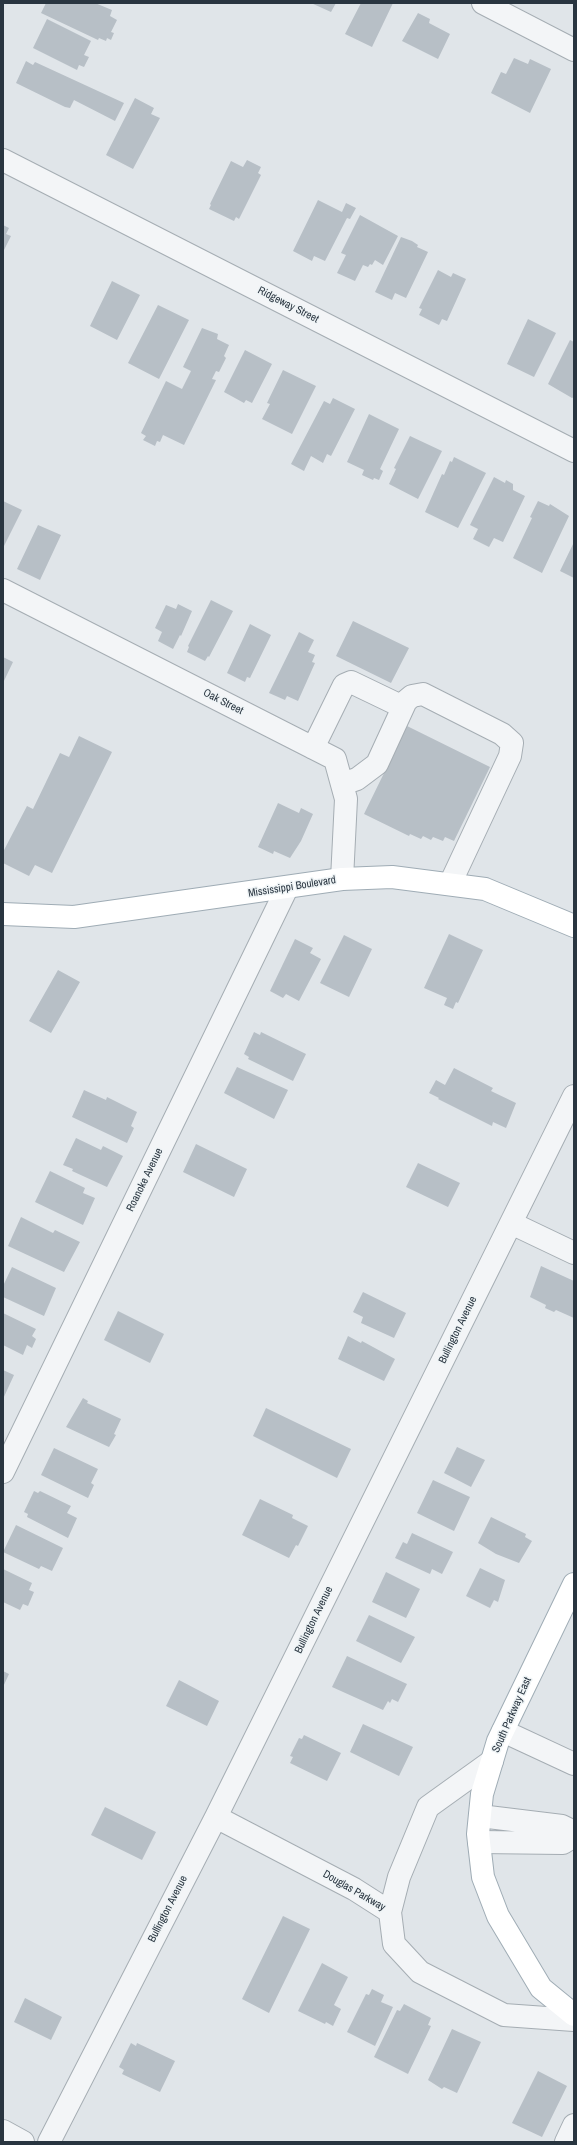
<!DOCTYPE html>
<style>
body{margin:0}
#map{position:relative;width:577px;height:2145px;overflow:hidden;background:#e0e5e9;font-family:"Archivo Narrow",sans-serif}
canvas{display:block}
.frame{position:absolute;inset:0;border:4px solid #293540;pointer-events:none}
</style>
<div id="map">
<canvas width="577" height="2145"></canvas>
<div class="frame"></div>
</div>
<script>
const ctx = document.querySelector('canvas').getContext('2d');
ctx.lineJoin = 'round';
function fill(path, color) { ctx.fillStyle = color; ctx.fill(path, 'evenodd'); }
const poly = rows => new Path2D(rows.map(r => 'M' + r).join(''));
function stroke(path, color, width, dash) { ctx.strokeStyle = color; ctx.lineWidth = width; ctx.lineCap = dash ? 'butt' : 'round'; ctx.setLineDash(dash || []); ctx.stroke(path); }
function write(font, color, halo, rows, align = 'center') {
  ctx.font = font + ' "Archivo Narrow",sans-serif'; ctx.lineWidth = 3; ctx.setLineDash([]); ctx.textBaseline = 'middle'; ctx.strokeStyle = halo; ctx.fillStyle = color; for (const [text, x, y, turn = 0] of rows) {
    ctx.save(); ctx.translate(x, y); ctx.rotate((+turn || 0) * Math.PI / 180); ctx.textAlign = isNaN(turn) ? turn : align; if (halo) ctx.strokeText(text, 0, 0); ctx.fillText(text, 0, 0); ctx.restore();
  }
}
fill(poly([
 [46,3,95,3,112,10,110,16,117,20,111,32,114,33,111,40,107,38,106,41,99,38,98,40,41,13],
 [311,3,336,3,331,12],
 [361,3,393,3,372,47,345,34],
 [418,13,430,19,429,23,450,34,438,59,402,41],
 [47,19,91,41,84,55,89,57,84,67,79,65,77,70,33,48],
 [514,58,528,64,530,59,551,69,530,113,491,93,501,72,506,74],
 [26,61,33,65,35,62,124,103,115,121,74,100,70,108,65,107,16,83],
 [135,98,154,108,151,114,160,118,133,169,106,155],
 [247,160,261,167,258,173,261,175,239,219,236,217,234,221,209,209,211,205,210,204,231,161,243,167],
 [318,200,342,212,346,203,356,208,350,219,347,218,325,261,314,256,312,261,293,251],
 [360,215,398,236,383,265,375,260,372,265,370,264,368,267,363,265,355,281,337,273,346,255,341,253],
 [3,225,9,228,6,234,11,236,4,250],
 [401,237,412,241,418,245,417,247,428,252,406,298,395,293,392,300,375,292],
 [438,270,451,277,453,273,466,279,447,321,442,319,439,325,419,315,422,309,419,308],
 [112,281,140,295,117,340,90,326],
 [158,305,189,320,159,379,128,363],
 [528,319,556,333,534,377,507,364],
 [202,328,218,334,217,339,229,345,224,356,226,358,219,372,216,371,212,379,216,380,184,445,163,435,160,442,157,441,155,446,143,440,146,436,141,433,166,381,182,389,191,371,183,367],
 [570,340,574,342,574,397,572,398,548,384],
 [245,350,272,364,252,403,246,400,244,403,224,392],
 [283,370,316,386,292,434,262,419,270,404,267,403],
 [333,398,355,409,331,456,327,454,323,463,311,456,304,471,291,464,324,401,330,404],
 [369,414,399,429,380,469,383,471,379,480,374,478,373,480,362,475,364,470,347,462],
 [410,436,442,451,418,499,389,484,396,469,394,468],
 [454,457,486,473,458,528,425,512,442,474,444,475,450,461,452,462],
 [494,477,505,483,506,480,513,484,513,490,525,496,503,542,494,538,489,547,473,539,478,529,470,525],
 [3,501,22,510,3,548],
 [538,501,549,506,550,504,569,516,542,573,513,558,532,518,530,517],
 [38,525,61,535,40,580,17,569],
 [574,542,574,578,560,571],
 [211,600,233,611,209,657,208,656,205,661,187,652,189,647,188,646],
 [178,604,192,611,181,636,180,635,173,649,158,641,162,632,155,628,166,605,176,609],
 [353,621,409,648,391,683,336,656],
 [250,624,271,635,250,678,247,677,245,682,227,673],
 [299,632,314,640,308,652,315,655,312,662,315,663,298,701,287,696,285,700,269,693],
 [3,657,13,662,3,683],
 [407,726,490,767,454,841,445,837,443,841,433,837,431,840,423,836,421,839,410,834,409,836,364,814],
 [79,736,112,752,52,873,35,865,29,876,3,863,3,852,27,806,33,809,60,753,69,757],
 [278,803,299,813,301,808,313,814,301,841,290,858,274,851,273,854,258,847],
 [449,934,483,950,458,1003,456,1002,453,1009,444,1005,447,998,424,988],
 [344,935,372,949,349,997,320,983],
 [295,939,313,948,310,953,321,959,299,1001,286,994,283,998,270,991],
 [58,970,80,982,51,1033,29,1021],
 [254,1032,260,1035,261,1032,306,1054,293,1081,248,1059,249,1057,244,1054],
 [237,1067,288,1090,274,1119,224,1093],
 [454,1068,493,1088,491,1091,516,1103,506,1128,493,1122,492,1126,438,1099,439,1098,429,1093,436,1080,445,1085],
 [84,1090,106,1100,107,1097,137,1112,131,1126,134,1128,127,1143,72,1117],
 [76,1138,101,1150,103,1146,123,1156,107,1187,72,1171,73,1169,63,1165],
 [196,1144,247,1169,234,1197,183,1172],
 [418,1163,460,1183,448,1207,406,1187],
 [50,1171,85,1188,83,1193,95,1198,83,1225,35,1202],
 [21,1217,53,1233,55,1230,80,1242,64,1272,8,1246],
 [541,1266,574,1281,574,1318,556,1310,554,1312,545,1308,546,1305,530,1297],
 [12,1267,56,1288,44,1316,3,1297,3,1286],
 [363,1292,406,1313,394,1338,361,1323,363,1317,353,1312],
 [118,1311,164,1334,150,1363,104,1340],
 [3,1313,36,1329,32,1336,36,1339,32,1348,27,1345,23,1355,3,1345],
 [348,1336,361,1343,362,1341,395,1359,384,1381,338,1359],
 [3,1370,14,1375,3,1399],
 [83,1398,88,1401,87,1403,121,1419,114,1434,116,1435,109,1447,66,1427],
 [266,1408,351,1449,337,1478,253,1436],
 [457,1447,485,1460,471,1487,444,1473],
 [54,1448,98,1469,91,1483,94,1485,88,1498,41,1475],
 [433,1480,470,1497,454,1531,417,1513],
 [34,1491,38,1493,40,1491,71,1506,67,1513,77,1518,68,1538,27,1517,28,1514,24,1512],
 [260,1499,293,1515,292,1518,308,1526,298,1546,296,1545,289,1558,242,1535],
 [491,1517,526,1534,525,1537,532,1541,519,1563,496,1554,478,1543],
 [16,1525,63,1548,52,1571,41,1566,39,1569,3,1552],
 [412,1533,453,1552,442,1574,432,1569,430,1574,395,1558,403,1542,407,1544],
 [480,1568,505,1580,498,1602,494,1600,490,1608,466,1596],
 [3,1569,32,1583,29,1590,34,1592,28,1606,23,1604,20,1610,3,1602],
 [386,1572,420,1589,406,1618,372,1602],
 [369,1615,415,1637,401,1663,356,1641],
 [347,1656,407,1684,398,1702,392,1699,390,1703,388,1701,383,1710,332,1687],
 [3,1671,9,1674,3,1687],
 [179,1680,219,1701,207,1726,166,1706],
 [363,1724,413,1747,399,1776,350,1752],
 [304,1735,341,1753,327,1781,290,1763,293,1757,290,1756,299,1738,302,1739],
 [105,1807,156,1832,142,1860,91,1835],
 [283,1916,310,1929,269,2013,242,1999],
 [322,1963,348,1977,334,2005,341,2009,333,2026,326,2022,325,2024,298,2011],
 [372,1989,384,1995,381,2002,393,2007,375,2046,347,2032,366,1994,369,1995],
 [25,1998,62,2017,51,2040,14,2022],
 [404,2004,431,2018,428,2025,431,2026,408,2074,374,2057,397,2010,400,2011],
 [452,2029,481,2042,457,2093,444,2087,442,2089,428,2080],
 [131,2043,136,2046,137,2043,175,2061,160,2092,122,2074,124,2070,119,2067],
 [538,2071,567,2086,542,2137,512,2123]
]), '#b7bfc6');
const minor = poly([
 [483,3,574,50],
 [3,160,574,451],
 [3,590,335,759,346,799,342,879],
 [313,748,344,685,351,682,403,707],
 [342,784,357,779,377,764,406,701,412,696,423,694,502,734,512,743,510,756,450,884],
 [511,1223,574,1253],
 [3,1472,287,888],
 [503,1731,574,1764],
 [492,1761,428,1807,399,1877,390,1912,394,1944,420,1972,504,2015,574,2020],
 [480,1816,562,1826,574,1832],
 [216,1817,354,1889,390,1912],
 [479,1842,563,1843,574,1836],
 [3,2131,23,2142],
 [49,2142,216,1817,574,1096],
 [566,2142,574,2125]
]);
const major = poly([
 [3,914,74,917,342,879,392,877,485,889,574,926],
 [574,1584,498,1741,482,1794,478,1834,483,1877,498,1916,541,1988,574,2015]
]);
stroke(minor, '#a5adb3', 24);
stroke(major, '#9facb5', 24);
stroke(minor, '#f3f5f7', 22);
stroke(major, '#fff', 22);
write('11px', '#293540', '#eff4f6', [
 ["Ridgeway Street",288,305,27],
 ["Oak Street",223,702,27],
 ["Mississippi Boulevard",292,887,-9],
 ["Roanoke Avenue",145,1180,-64],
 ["Bullington Avenue",458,1330,-64],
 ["Bullington Avenue",314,1620,-64],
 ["South Parkway East",512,1715,-66],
 ["Douglas Parkway",354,1891,30],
 ["Bullington Avenue",168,1909,-63]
]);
</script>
